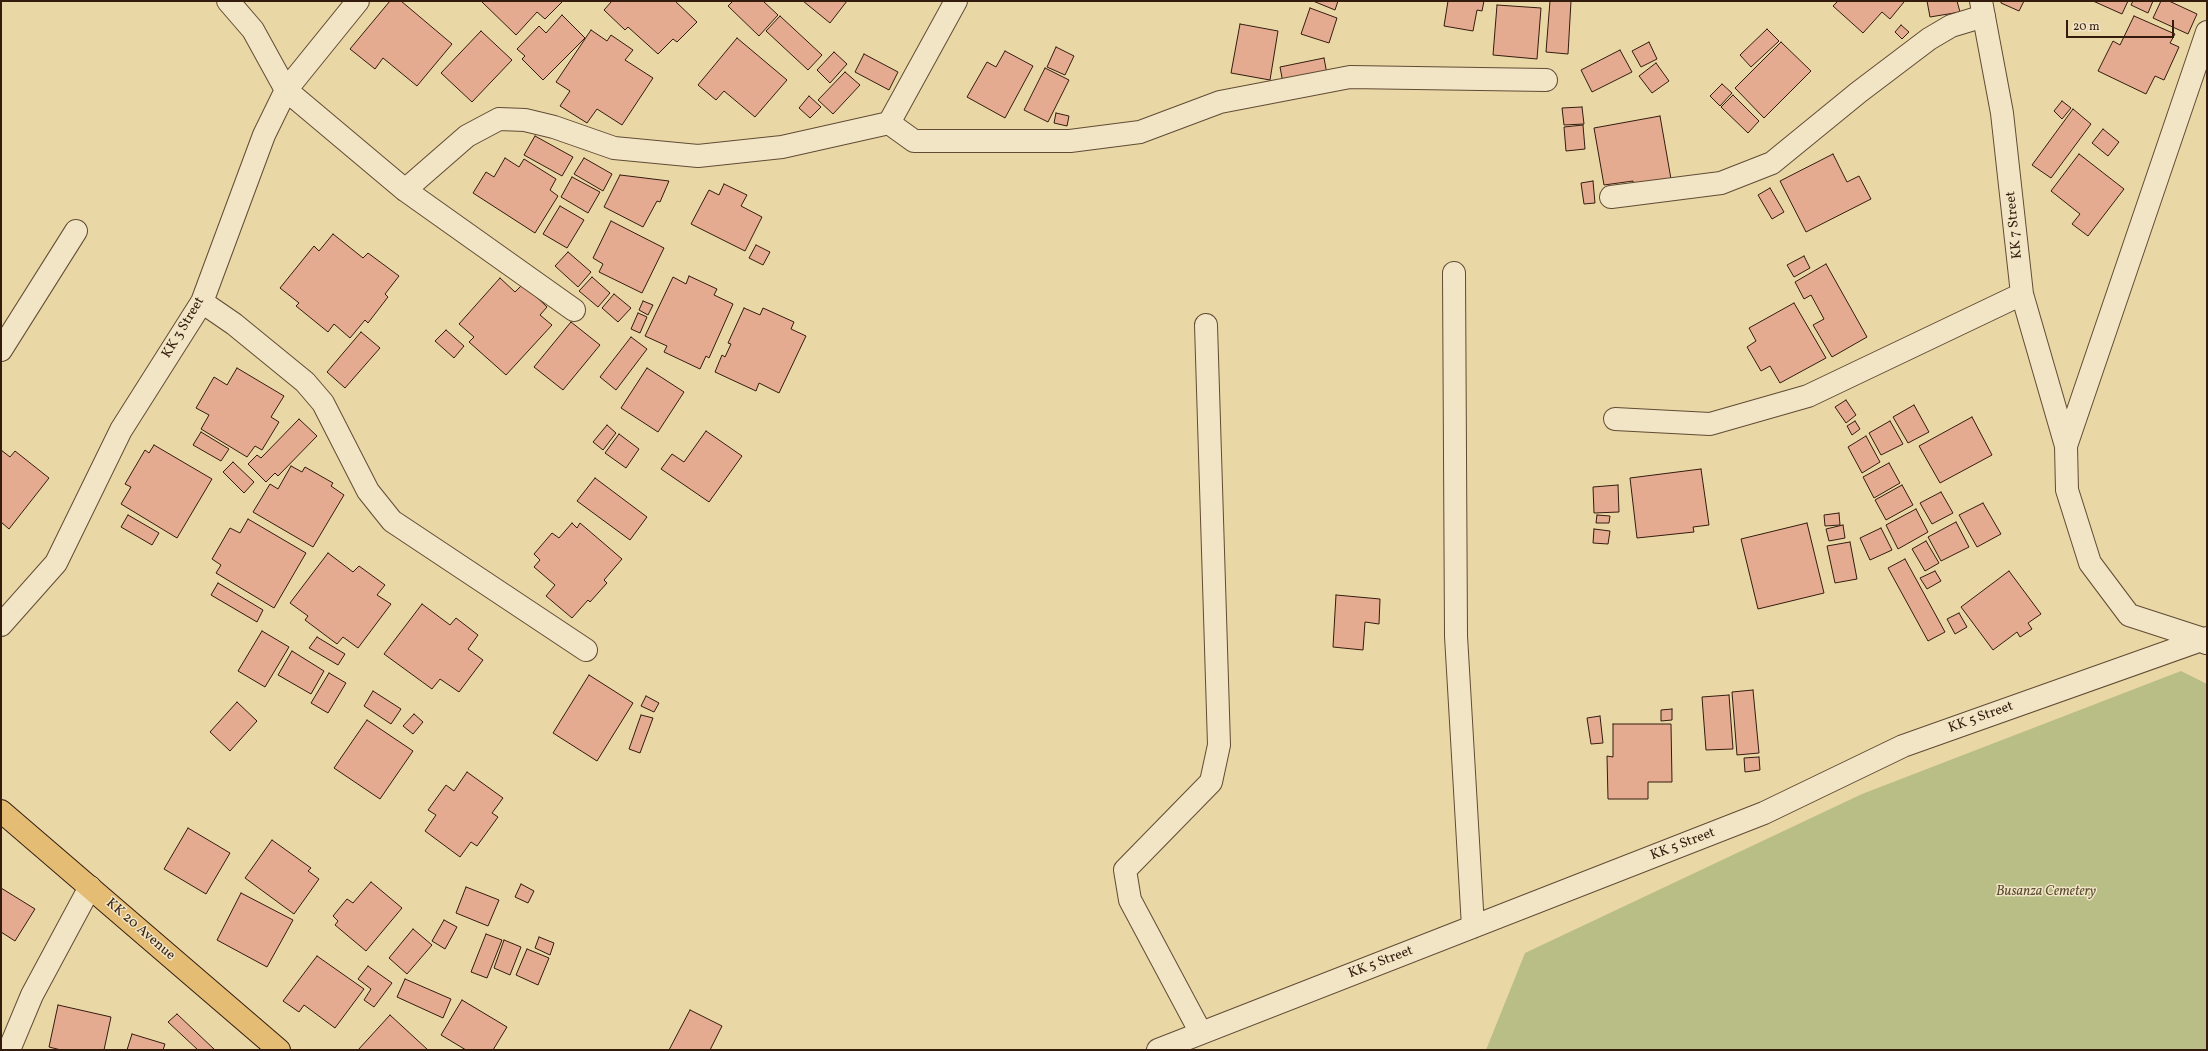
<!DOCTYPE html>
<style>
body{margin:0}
#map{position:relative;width:2208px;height:1051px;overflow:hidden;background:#ead7a6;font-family:Vollkorn,serif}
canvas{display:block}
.frame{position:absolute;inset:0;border:2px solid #331c0e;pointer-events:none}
.scale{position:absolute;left:2066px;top:20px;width:108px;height:18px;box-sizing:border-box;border:2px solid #331c0e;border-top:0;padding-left:5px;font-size:12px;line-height:14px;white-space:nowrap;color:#331c0e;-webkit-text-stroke:3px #f1e5c5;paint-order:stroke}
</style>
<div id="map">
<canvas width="2208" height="1051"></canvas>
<div class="frame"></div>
<div class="scale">20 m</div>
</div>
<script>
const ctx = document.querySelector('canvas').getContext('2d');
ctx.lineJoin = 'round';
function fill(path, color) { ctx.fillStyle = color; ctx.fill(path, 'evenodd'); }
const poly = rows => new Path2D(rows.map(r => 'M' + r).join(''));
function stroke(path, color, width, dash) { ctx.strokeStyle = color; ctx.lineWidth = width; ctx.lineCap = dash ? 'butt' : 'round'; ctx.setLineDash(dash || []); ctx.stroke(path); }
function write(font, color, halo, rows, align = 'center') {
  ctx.font = font + ' Vollkorn,serif'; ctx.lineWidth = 3; ctx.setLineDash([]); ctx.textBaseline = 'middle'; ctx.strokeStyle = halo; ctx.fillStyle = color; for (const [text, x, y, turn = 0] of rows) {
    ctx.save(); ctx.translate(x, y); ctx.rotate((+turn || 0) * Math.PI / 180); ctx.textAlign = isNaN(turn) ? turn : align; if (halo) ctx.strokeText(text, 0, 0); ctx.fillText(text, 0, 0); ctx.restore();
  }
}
fill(poly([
 [2181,671,2207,684,2207,1050,1486,1050,1525,953,1862,794]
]), '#b8be86');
const building = poly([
 [390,1,401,1,452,44,417,86,383,58,375,69,350,49,390,1],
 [481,1,563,1,545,19,537,12,516,35,481,1],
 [612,1,675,1,697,22,677,42,673,39,658,54,628,27,625,30,604,10,612,1],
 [733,1,763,1,778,15,759,36,728,6,733,1],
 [803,1,847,1,830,23,803,1],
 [1313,1,1338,1,1335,10,1313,1],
 [1448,1,1484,1,1482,11,1477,10,1473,31,1444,26,1448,1],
 [1550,1,1571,1,1568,54,1546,52,1550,1],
 [1838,1,1903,1,1904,2,1890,19,1882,12,1863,33,1833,6,1838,1],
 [1927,1,1957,1,1960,12,1930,17,1927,1],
 [2001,1,2024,1,2019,11,2001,3,2001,1],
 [2093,1,2128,1,2122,14,2093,1],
 [2133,1,2153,1,2148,13,2131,5,2133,1],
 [2161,1,2169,1,2197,14,2188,34,2153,18,2161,1],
 [1497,5,1541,8,1537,59,1493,55,1497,5],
 [1310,8,1337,18,1329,43,1301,34,1310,8],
 [562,15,585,38,543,80,522,59,525,56,517,49,539,26,546,33,562,15],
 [780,16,822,55,808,70,766,31,780,16],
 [2134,16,2175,34,2170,43,2179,47,2164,80,2155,76,2146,94,2098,71,2113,41,2120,45,2134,16],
 [1240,24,1278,31,1270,80,1231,73,1240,24],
 [1901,25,1909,32,1902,39,1895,32,1901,25],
 [1767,29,1779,41,1751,67,1740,55,1767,29],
 [591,30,607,41,611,35,633,50,625,60,653,78,622,125,597,109,587,123,560,106,570,91,556,82,591,30],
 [481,31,512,60,472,102,441,73,481,31],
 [737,38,787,80,755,117,724,91,716,100,698,85,737,38],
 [1649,42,1657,59,1641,67,1632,51,1649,42],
 [1781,42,1811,71,1764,118,1735,88,1781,42],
 [1056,47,1074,56,1065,75,1047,67,1056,47],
 [1620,50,1632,72,1592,92,1581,70,1620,50],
 [1005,51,1033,66,1005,118,967,97,987,62,996,67,1005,51],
 [834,52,847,64,830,83,817,70,834,52],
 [864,54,898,72,889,90,855,72,864,54],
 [1324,58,1327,74,1283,83,1280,67,1324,58],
 [1656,63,1669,81,1652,93,1639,76,1656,63],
 [1045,68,1069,80,1048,122,1024,110,1045,68],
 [845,72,860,85,833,114,818,100,845,72],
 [1722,84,1732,93,1720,106,1710,96,1722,84],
 [1733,95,1759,121,1748,133,1721,107,1733,95],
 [809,96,821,107,810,118,799,108,809,96],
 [2062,101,2071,108,2062,119,2054,111,2062,101],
 [1582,107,1584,124,1564,125,1562,108,1582,107],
 [2073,109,2091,124,2051,178,2032,165,2073,109],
 [1056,113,1069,116,1067,126,1054,123,1056,113],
 [1660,116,1671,179,1634,186,1633,181,1604,185,1594,128,1660,116],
 [1583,125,1585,149,1566,151,1564,127,1583,125],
 [2103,129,2119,142,2108,156,2092,143,2103,129],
 [535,136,573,157,562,176,524,155,535,136],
 [1833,154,1847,182,1859,176,1871,199,1806,232,1780,181,1833,154],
 [2079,154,2124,189,2088,236,2072,224,2080,214,2051,191,2079,154],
 [505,158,519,167,524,159,556,179,550,190,558,196,535,233,473,193,486,172,494,177,505,158],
 [584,158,612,174,603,191,574,174,584,158],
 [620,175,669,181,660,202,657,201,643,227,604,207,620,175],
 [572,177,600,192,588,213,561,197,572,177],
 [1593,181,1595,203,1584,204,1581,183,1593,181],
 [724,184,747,195,741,206,762,217,745,251,691,224,709,190,719,195,724,184],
 [1770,188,1784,212,1772,219,1758,195,1770,188],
 [560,206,584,220,567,248,543,234,560,206],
 [611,221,664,248,642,293,599,272,603,264,593,258,611,221],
 [333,234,363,258,368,253,399,276,385,294,388,297,368,323,365,320,350,338,334,324,328,332,296,306,299,303,280,288,314,246,319,251,333,234],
 [756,245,770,252,763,265,749,258,756,245],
 [568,252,591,272,578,287,555,266,568,252],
 [1804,256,1810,268,1794,277,1787,265,1804,256],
 [1826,264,1867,337,1832,357,1813,325,1824,319,1811,295,1804,299,1795,282,1826,264],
 [689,276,717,289,714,295,733,304,709,358,706,356,700,369,664,352,667,346,645,336,673,277,686,284,689,276],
 [592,277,610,293,598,307,579,291,592,277],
 [500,278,515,292,523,284,547,307,540,315,552,325,506,375,469,342,474,337,459,324,500,278],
 [614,294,631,308,618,322,602,308,614,294],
 [643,301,653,305,648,315,639,310,643,301],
 [1794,303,1826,358,1780,383,1770,366,1761,371,1747,347,1756,341,1749,328,1794,303],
 [744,308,760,315,763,308,794,322,791,329,806,336,779,393,759,383,756,391,715,372,722,355,725,357,731,344,728,343,744,308],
 [638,313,647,317,640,333,631,329,638,313],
 [571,322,600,345,563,390,534,367,571,322],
 [446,330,464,346,454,358,435,341,446,330],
 [361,332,380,348,345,388,327,372,361,332],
 [631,337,647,349,616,390,600,377,631,337],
 [237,368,284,396,271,417,279,422,262,450,255,446,247,457,201,429,209,415,196,408,214,377,227,385,237,368],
 [647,368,684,392,658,432,621,408,647,368],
 [1846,400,1856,415,1846,423,1835,407,1846,400],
 [1914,405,1929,432,1908,443,1893,417,1914,405],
 [1972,417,1992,455,1940,483,1919,446,1972,417],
 [299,419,317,436,278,476,275,473,266,482,248,464,257,455,261,458,299,419],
 [1855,421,1860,429,1852,435,1847,426,1855,421],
 [1890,421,1903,444,1881,455,1869,433,1890,421],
 [607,425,616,433,603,450,593,442,607,425],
 [706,431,742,456,709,502,661,469,672,454,684,462,706,431],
 [201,432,229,449,221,461,193,445,201,432],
 [619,434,639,449,626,468,605,453,619,434],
 [1866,436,1880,462,1862,473,1848,447,1866,436],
 [154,445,212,479,177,538,121,504,131,487,125,484,145,450,149,453,154,445],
 [1,450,10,457,15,451,49,478,9,529,1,522,1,450],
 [233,462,254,482,244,493,223,472,233,462],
 [1889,463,1900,483,1874,498,1863,477,1889,463],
 [291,466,302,472,305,467,333,483,331,486,344,495,313,547,253,512,270,484,278,489,291,466],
 [1701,469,1709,525,1693,527,1694,532,1637,538,1630,478,1701,469],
 [595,478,647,517,630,540,577,501,595,478],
 [1618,485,1619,512,1594,513,1593,487,1618,485],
 [1902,485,1913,505,1886,520,1875,500,1902,485],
 [1941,492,1953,513,1932,524,1920,503,1941,492],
 [1983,503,2001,534,1977,547,1959,515,1983,503],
 [1916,509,1928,532,1898,549,1886,525,1916,509],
 [1839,513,1840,525,1825,526,1824,515,1839,513],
 [128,515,159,533,152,545,121,527,128,515],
 [1597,515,1610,516,1609,523,1596,523,1597,515],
 [248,519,306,553,274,608,216,573,221,565,212,559,230,528,240,533,248,519],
 [1956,522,1969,547,1941,561,1928,537,1956,522],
 [572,523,577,528,580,523,622,559,604,580,607,583,590,602,588,600,572,618,546,596,555,585,534,567,540,560,534,554,552,533,559,538,572,523],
 [1807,523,1824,593,1758,609,1741,539,1807,523],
 [1843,525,1845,538,1829,541,1826,529,1843,525],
 [1881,528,1892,550,1870,560,1860,538,1881,528],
 [1594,529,1610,531,1608,544,1593,543,1594,529],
 [1926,541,1939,563,1925,571,1912,549,1926,541],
 [1850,542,1857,579,1835,583,1827,546,1850,542],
 [328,553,353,572,359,566,385,585,377,595,391,604,358,648,343,637,337,644,305,620,308,616,290,603,328,553],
 [1905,559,1945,632,1928,641,1888,568,1905,559],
 [1935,571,1941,581,1927,589,1920,578,1935,571],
 [2009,571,2041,614,2028,623,2032,629,2020,637,2017,632,1993,650,1961,607,2009,571],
 [218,583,263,610,257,622,211,595,218,583],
 [1336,595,1380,599,1379,624,1365,622,1363,650,1333,647,1336,595],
 [422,604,450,625,456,618,478,635,468,649,483,660,459,692,440,679,432,689,384,654,422,604],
 [1959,613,1967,627,1955,634,1947,619,1959,613],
 [262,631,289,647,265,687,238,671,262,631],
 [317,637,345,654,338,665,309,648,317,637],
 [292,651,324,671,311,694,278,675,292,651],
 [329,673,346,683,328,713,311,703,329,673],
 [589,675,633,703,597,761,553,733,589,675],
 [1753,690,1759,753,1737,755,1732,692,1753,690],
 [373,691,401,709,391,724,364,706,373,691],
 [1729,695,1733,749,1706,750,1702,697,1729,695],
 [646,696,659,703,654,712,641,706,646,696],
 [237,702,257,721,230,751,210,732,237,702],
 [1672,709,1672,720,1661,721,1661,710,1672,709],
 [414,714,423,722,413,734,403,726,414,714],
 [641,715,653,718,640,753,629,749,641,715],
 [1600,716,1603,743,1591,744,1587,718,1600,716],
 [367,720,413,751,380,799,334,768,367,720],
 [1613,724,1671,724,1672,782,1648,782,1648,799,1608,799,1607,756,1613,757,1613,724],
 [1759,757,1760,770,1745,772,1744,758,1759,757],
 [467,772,503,798,492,813,498,817,477,846,471,842,460,857,425,831,436,815,428,810,446,785,454,791,467,772],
 [188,828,230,853,206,894,164,869,188,828],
 [272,840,311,868,308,871,319,879,294,914,245,878,272,840],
 [371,882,402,908,366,951,335,925,338,921,333,916,347,899,353,903,371,882],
 [521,884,534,891,528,903,515,897,521,884],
 [466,887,499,900,488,926,456,913,466,887],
 [1,888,35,909,15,941,1,932,1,888],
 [241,893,293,920,267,967,217,940,241,893],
 [444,920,457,927,445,949,432,941,444,920],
 [413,929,432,945,407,974,389,958,413,929],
 [486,934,502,940,487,978,471,972,486,934],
 [539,937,554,943,550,955,535,948,539,937],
 [504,940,521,947,510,975,494,968,504,940],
 [527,949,549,958,538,985,516,975,527,949],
 [317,956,364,989,335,1028,304,1005,299,1012,283,1001,317,956],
 [368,966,392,983,374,1007,364,1000,371,989,358,979,368,966],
 [405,979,451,999,443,1018,397,997,405,979],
 [462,1000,507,1027,493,1050,466,1050,441,1035,462,1000],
 [58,1005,111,1017,104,1050,61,1050,49,1047,58,1005],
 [690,1010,722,1026,710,1050,669,1050,690,1010],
 [177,1014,215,1050,198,1050,168,1022,177,1014],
 [390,1015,428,1050,358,1050,390,1015],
 [132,1034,165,1044,163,1050,127,1050,132,1034]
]);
fill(building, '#e5ab91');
stroke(building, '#331c0e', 1);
const minor = poly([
 [228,1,253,30,286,90,405,190,574,310],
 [1981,1,2002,113,2022,294,2066,446,2067,490,2090,563,2129,615,2203,639,2206,643],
 [889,123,956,1],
 [405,190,467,136,499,119,525,120,554,127,614,148,698,156,782,147,889,123,914,141,1070,141,1140,132,1220,102,1350,77,1546,80],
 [1611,197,1721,183,1772,163,1859,92,1929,39,1951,26,1984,16],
 [1454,273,1456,636,1473,927],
 [202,302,234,324,305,382,323,403,368,491,392,521,586,650],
 [1,350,76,231],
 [1615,419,1710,424,1808,396,2022,294],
 [2066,446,2207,32],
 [1,625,56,563,121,430,202,302,264,135,286,90,358,1],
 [1201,1033,1130,900,1125,870,1211,782,1219,745,1206,325],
 [9,1050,32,995,90,887],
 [1158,1050,1764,813,1903,746,2207,638]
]);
const major = poly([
 [1,811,279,1050]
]);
stroke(minor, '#614b34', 24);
stroke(major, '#331c0e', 24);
stroke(minor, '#f1e5c5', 22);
stroke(major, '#e5bc73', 22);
write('14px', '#331c0e', '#f1e5c5', [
 ["KK 7 Street",2015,225,-96],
 ["KK 3 Street",184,328,-59],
 ["KK 5 Street",1981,718,-20],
 ["KK 5 Street",1683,845,-21],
 ["KK 20 Avenue",140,930,41],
 ["KK 5 Street",1381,963,-21]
]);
write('italic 14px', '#5b4d32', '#f1e5c5', [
 ["Busanza Cemetery",2046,892]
]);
</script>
